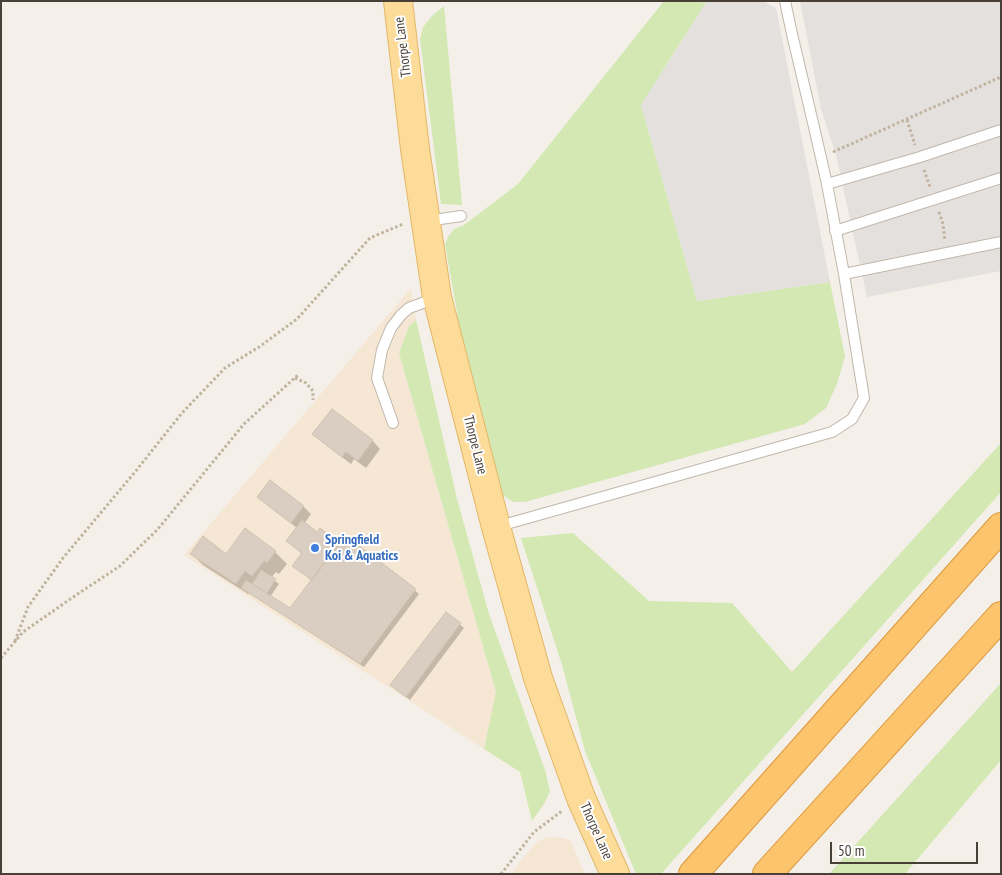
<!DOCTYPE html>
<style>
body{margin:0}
#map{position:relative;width:1002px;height:875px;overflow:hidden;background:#f4f0e9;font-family:"PT Sans Narrow",sans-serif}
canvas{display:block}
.frame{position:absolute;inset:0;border:2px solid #484037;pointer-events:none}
.scale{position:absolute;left:830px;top:842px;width:148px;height:22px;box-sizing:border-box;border:2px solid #484037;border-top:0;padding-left:6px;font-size:15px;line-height:18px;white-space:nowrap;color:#484037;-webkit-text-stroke:4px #fff;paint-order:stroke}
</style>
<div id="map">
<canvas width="1002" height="875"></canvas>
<div class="frame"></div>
<div class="scale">50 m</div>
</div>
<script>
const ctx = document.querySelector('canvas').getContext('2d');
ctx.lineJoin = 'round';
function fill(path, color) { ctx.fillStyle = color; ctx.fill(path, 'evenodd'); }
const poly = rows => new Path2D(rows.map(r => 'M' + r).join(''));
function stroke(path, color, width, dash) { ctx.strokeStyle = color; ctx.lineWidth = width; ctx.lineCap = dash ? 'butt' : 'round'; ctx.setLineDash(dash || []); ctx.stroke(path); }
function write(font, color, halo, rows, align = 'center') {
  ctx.font = font + ' "PT Sans Narrow",sans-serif'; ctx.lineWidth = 4; ctx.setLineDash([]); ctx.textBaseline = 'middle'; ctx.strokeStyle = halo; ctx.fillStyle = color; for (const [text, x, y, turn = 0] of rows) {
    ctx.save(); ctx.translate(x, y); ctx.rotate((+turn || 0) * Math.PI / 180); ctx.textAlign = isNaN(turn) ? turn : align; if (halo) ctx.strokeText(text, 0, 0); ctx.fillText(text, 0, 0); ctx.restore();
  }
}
fill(poly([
 [411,288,416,320,409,326,399,353,496,692,484,749,184,555],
 [547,837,559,837,570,840,585,874,511,874,521,860,537,842]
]), '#f6e6d4');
fill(poly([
 [664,1,707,1,641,105,697,301,830,282,845,356,837,384,826,408,805,424,525,502,513,502,504,496,497,489,490,464,460,329,445,244,448,237,454,229,464,225,518,184],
 [444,6,462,205,441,204,420,39,423,27,432,16],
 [416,320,457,499,489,614,545,770,550,791,544,804,532,821,520,772,484,749,496,692,399,353,409,326],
 [1001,443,1001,492,661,874,636,874,585,751,562,665,521,538,573,533,649,601,732,603,792,672],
 [1001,683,1001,760,905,874,829,874]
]), '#d3e8b2');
fill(poly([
 [707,1,763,1,776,8,830,282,697,301,641,105],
 [800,1,1001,1,1001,271,867,297,836,155,821,109]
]), '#e3e0dd');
fill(poly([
 [332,411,373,441,380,449,366,468,354,459,351,464,322,442,314,434],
 [259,497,303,506,311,514,304,524,318,534,340,545,346,537,419,594,364,667,249,593,248,594,203,565,191,553,227,556,275,552,287,564,279,574,276,572,271,578,279,584,270,597,291,610,312,581,294,566,302,554,287,541,297,528,267,505],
 [446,613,464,628,410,700,395,689]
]), '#0003');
const building = poly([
 [332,409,373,440,358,461,346,452,342,457,312,434,332,409],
 [270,480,304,506,291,523,257,497,270,480],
 [302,520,317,532,320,528,340,543,312,580,292,566,302,553,286,541,302,520],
 [245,528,276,551,267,563,264,561,252,576,245,571,236,584,190,554,203,536,226,554,245,528],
 [345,535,416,589,360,664,241,588,246,580,290,608,345,535],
 [261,570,276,579,267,593,252,584,261,570],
 [446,612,461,623,406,697,390,685,446,612]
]);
fill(building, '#d9cec1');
stroke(building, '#d1c3b1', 1);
const lane = poly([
 [827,184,920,157,1001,130],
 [427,221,461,216],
 [835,231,1001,178],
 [844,274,1001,242],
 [393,423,377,378,382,350,391,328,401,315,409,308,436,298],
 [496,527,832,432,852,419,864,398,844,274,827,184,814,127,792,34,785,1]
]);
const primary = poly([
 [398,1,415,149,437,297,496,527,538,678,581,798,615,874]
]);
const highway = poly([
 [693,874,1001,527],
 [767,874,1001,616]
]);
stroke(lane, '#c0b7ab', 12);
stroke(primary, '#e3b768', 30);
stroke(highway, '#dc983b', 30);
stroke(poly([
 [907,120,915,145],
 [833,152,1001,77],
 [924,170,930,187],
 [939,212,943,224,945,240],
 [295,378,306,383,313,391,313,400],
 [15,641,28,607,63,558,135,472,182,413,225,368,259,347,297,319,370,238,403,224],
 [1,658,23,632,79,593,120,566,158,529,244,424,299,374],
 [501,874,534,832,562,811]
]), '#c1b29d', 3, [2.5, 2.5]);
stroke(lane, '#fff', 10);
stroke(primary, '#fddb99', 28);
stroke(highway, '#fcc46c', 28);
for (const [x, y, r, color] of [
 [315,548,5,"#3f7fe0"]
]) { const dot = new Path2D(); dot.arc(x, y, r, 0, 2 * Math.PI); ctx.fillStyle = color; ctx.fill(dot); stroke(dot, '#fff', 2); }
write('14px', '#484037', '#fff', [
 ["Thorpe Lane",403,47,-97],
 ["Thorpe Lane",475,445,76],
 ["Thorpe Lane",596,831,66]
]);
write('bold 14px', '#366cbe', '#fff', [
 ["Springfield",325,540],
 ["Koi & Aquatics",325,556]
], 'left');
</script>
